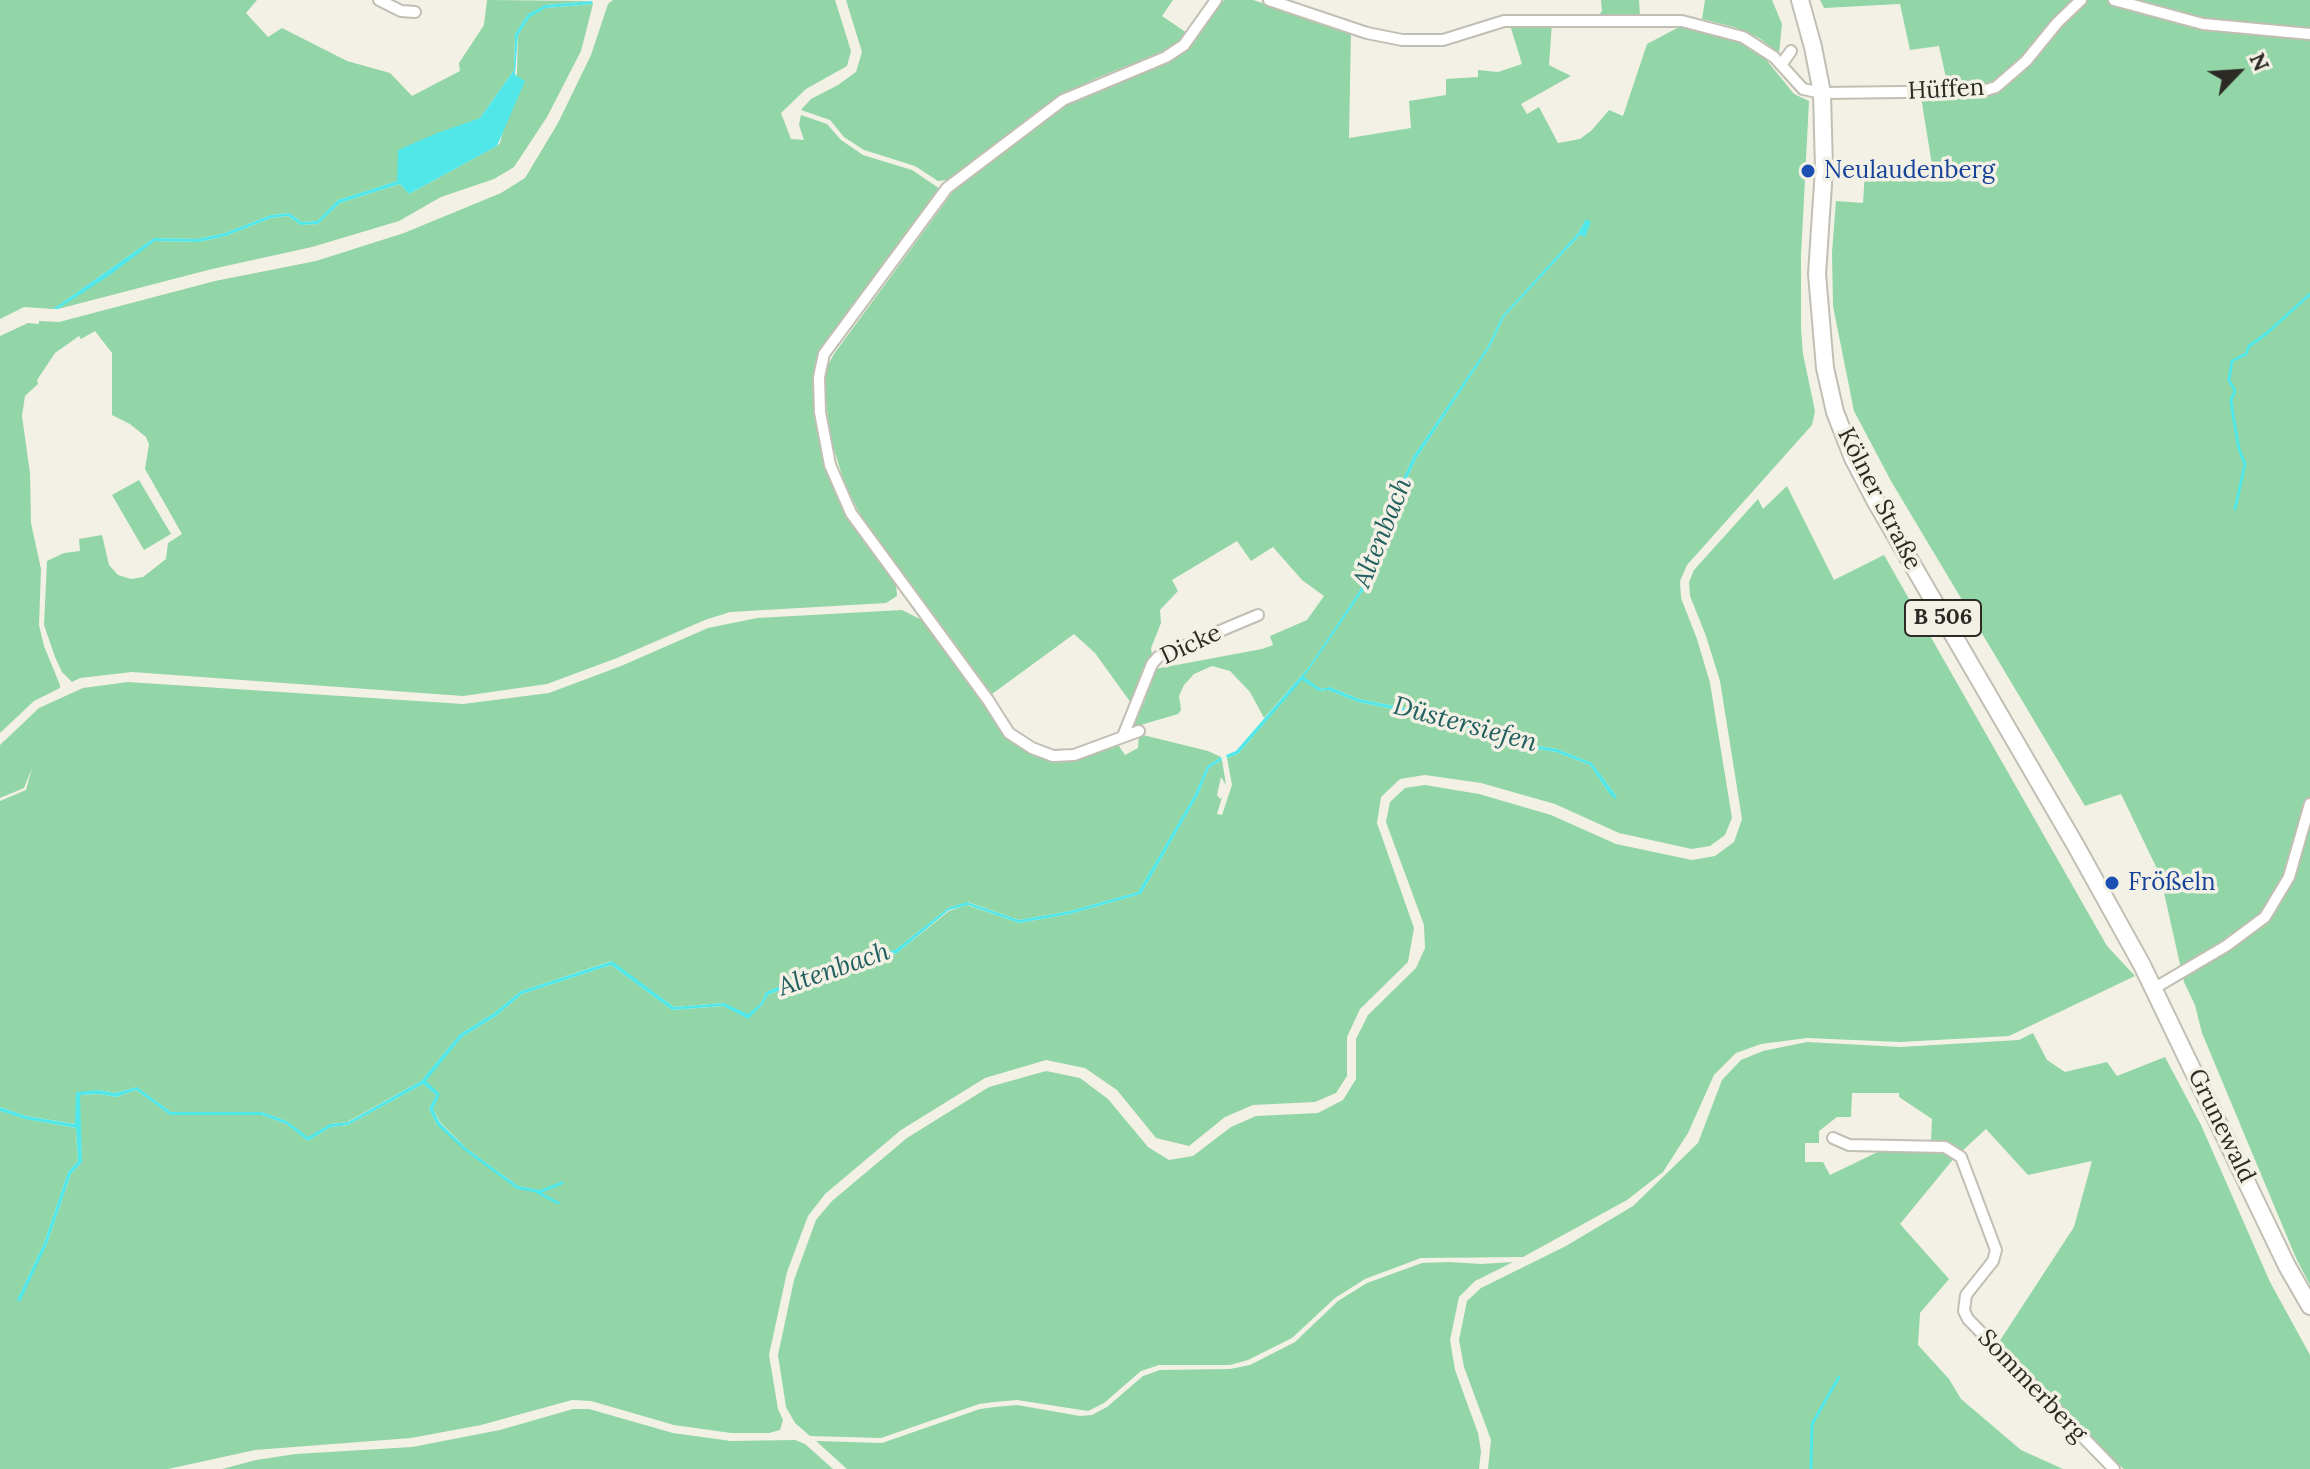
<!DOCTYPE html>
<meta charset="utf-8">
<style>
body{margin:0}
#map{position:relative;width:2310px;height:1469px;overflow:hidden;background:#f3f1e5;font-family:Lora,serif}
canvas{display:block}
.north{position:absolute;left:2198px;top:32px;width:80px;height:80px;-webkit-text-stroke:6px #f3f1e5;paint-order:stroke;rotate:65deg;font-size:22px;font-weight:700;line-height:32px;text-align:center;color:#2b2a25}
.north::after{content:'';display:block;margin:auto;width:28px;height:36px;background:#2b2a25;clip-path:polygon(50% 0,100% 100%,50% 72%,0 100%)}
</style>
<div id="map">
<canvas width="2310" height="1469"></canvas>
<div class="north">N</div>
</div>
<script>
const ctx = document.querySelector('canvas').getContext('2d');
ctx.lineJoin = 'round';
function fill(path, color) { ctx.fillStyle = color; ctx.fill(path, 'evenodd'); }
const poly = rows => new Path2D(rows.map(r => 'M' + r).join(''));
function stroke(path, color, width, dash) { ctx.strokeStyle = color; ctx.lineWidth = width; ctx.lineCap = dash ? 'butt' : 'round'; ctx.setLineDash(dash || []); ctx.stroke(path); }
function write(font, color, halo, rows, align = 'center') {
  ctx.font = font + ' Lora,serif'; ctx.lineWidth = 7; ctx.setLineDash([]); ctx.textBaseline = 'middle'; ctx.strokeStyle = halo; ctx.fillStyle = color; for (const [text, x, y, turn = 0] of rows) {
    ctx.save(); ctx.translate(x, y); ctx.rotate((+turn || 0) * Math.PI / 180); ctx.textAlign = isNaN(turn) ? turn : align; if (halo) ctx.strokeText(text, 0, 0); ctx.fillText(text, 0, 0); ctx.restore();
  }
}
fill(poly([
 [0,0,257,0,246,13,268,37,282,28,347,61,390,73,412,96,460,71,459,63,484,25,487,0,592,1,546,5,528,14,515,34,514,70,480,118,461,125,397,181,338,200,317,221,302,222,289,213,271,215,225,233,197,239,154,238,53,309,24,307,0,319],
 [613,0,835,0,851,51,847,66,806,89,781,113,791,139,804,140,799,125,801,115,827,124,841,140,863,155,912,170,940,189,824,347,814,366,815,401,820,442,834,489,851,522,896,584,897,596,886,603,730,612,705,620,617,658,547,684,463,696,132,672,80,678,72,682,62,672,55,657,44,625,47,561,64,553,80,551,79,539,102,535,109,565,118,575,131,579,143,577,166,559,168,543,182,534,145,469,149,444,146,437,130,424,112,415,112,353,95,331,81,339,79,336,55,353,37,380,38,384,25,396,22,416,30,473,31,523,41,569,39,625,44,646,60,685,60,688,34,701,0,733,0,336,28,323,39,324,39,321,59,322,215,281,316,261,404,233,501,193,525,178,558,123,591,55,608,4],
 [846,0,1173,0,1162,16,1187,33,1180,41,1167,50,1099,77,1060,96,947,180,938,181,915,166,864,150,844,137,830,120,801,110,811,99,838,85,856,72,862,52],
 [1224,0,1253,0,1351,32,1349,138,1411,128,1409,101,1446,95,1446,79,1478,77,1478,70,1498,72,1522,64,1510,25,1552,23,1549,65,1571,76,1521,104,1527,114,1539,107,1558,143,1580,139,1592,130,1609,110,1623,116,1647,44,1681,26,1742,43,1764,57,1794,94,1809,101,1801,256,1801,329,1803,354,1815,411,1812,425,1687,565,1680,581,1681,598,1697,639,1710,683,1732,818,1725,835,1710,846,1692,849,1619,833,1555,804,1481,783,1425,775,1400,779,1381,797,1377,823,1414,928,1408,962,1360,1009,1347,1037,1347,1076,1336,1093,1315,1102,1253,1105,1225,1117,1189,1146,1156,1138,1117,1090,1085,1068,1046,1060,985,1078,901,1130,825,1194,808,1216,787,1272,769,1355,778,1409,783,1420,780,1430,769,1433,731,1433,674,1425,591,1401,572,1400,481,1425,411,1438,255,1450,168,1469,0,1469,0,1111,26,1119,76,1128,78,1161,68,1172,44,1243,17,1300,47,1244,71,1174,82,1162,79,1095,99,1094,116,1097,136,1090,170,1115,262,1115,286,1124,308,1141,331,1127,348,1125,423,1084,436,1095,429,1109,437,1125,517,1189,539,1190,518,1186,466,1148,440,1122,433,1109,439,1094,425,1081,462,1037,496,1016,522,994,611,965,672,1010,724,1006,748,1018,763,1004,768,995,811,977,866,959,897,953,949,911,967,905,1019,923,1070,914,1141,894,1198,795,1209,768,1222,760,1226,785,1221,777,1217,795,1220,799,1222,797,1217,814,1222,815,1232,785,1227,758,1238,754,1302,679,1319,691,1328,690,1358,702,1423,715,1531,748,1556,752,1590,765,1608,792,1617,797,1592,763,1557,749,1532,745,1425,712,1359,699,1330,687,1321,689,1303,677,1371,579,1377,551,1388,519,1416,459,1490,347,1504,317,1581,234,1584,236,1586,219,1578,233,1502,316,1488,346,1413,457,1386,517,1374,550,1368,578,1308,668,1264,718,1250,692,1230,671,1212,666,1194,674,1184,685,1179,696,1181,710,1178,714,1134,727,1131,724,1144,703,1155,669,1262,649,1273,645,1270,636,1307,620,1324,596,1302,580,1273,547,1251,561,1237,541,1172,580,1178,591,1160,610,1161,623,1151,648,1152,655,1131,703,1095,653,1074,634,992,694,861,516,845,485,831,440,826,401,826,369,834,354,955,189,1065,104,1102,86,1172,59,1188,49],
 [1601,0,1639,0,1640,16,1598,16,1602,11],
 [1705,0,1772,0,1782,24,1779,53,1759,38,1734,27,1702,19],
 [1820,0,2310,0,2310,1285,2296,1258,2202,1033,2195,1005,2184,982,2160,875,2121,794,2085,806,1891,481,1854,411,1833,306,1832,252,1836,201,1863,203,1865,171,1932,165,1921,97,1987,94,1986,85,1948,87,1939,46,1910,50,1900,4,1824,8],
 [593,4,581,51,547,117,514,167,494,179,441,197,399,221,312,247,212,269,58,309,155,241,198,242,226,236,271,218,288,216,301,225,318,224,340,203,400,184,409,194,497,146,500,143,517,72,518,35,530,16,546,8],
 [139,480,171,534,144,550,112,495],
 [1787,486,1834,580,1884,555,2107,946,2135,976,2009,1036,1900,1042,1807,1038,1761,1044,1736,1053,1714,1075,1688,1133,1663,1172,1627,1200,1523,1257,1421,1258,1365,1279,1335,1298,1292,1338,1248,1360,1230,1365,1159,1365,1141,1371,1104,1403,1088,1411,1017,1400,994,1402,979,1404,881,1438,810,1436,795,1423,786,1407,778,1355,794,1280,816,1220,832,1201,907,1138,989,1087,1046,1071,1080,1078,1108,1099,1148,1147,1169,1160,1193,1156,1231,1127,1256,1116,1318,1113,1343,1100,1356,1079,1356,1039,1368,1015,1416,968,1425,948,1424,925,1386,822,1390,802,1405,788,1425,785,1479,794,1551,815,1616,844,1692,860,1715,856,1734,842,1742,819,1720,681,1706,636,1690,596,1689,582,1694,570,1758,499,1763,509],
 [902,610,922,620,1009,738,1042,758,1058,760,1112,744,1119,746,1125,755,1138,748,1139,734,1208,751,1221,757,1207,766,1195,794,1138,892,1070,911,1019,920,968,902,948,908,895,950,865,956,810,974,766,992,761,1003,748,1015,724,1003,674,1007,611,961,521,991,494,1013,460,1034,421,1081,347,1122,330,1124,308,1138,287,1121,262,1112,171,1112,137,1087,115,1093,99,1090,77,1093,76,1124,26,1116,0,1107,0,801,26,790,32,768,24,788,0,798,0,745,39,708,83,688,128,682,463,704,549,693,621,666,708,628,757,618],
 [2033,1033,2047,1060,2065,1072,2107,1062,2117,1076,2165,1057,2201,1125,2270,1282,2310,1355,2310,1469,2124,1469,2116,1463,1999,1342,2074,1227,2092,1161,2028,1175,1986,1129,1961,1152,1931,1143,1932,1119,1899,1097,1899,1093,1852,1093,1851,1117,1837,1117,1819,1131,1819,1143,1805,1143,1805,1162,1823,1162,1830,1175,1884,1149,1938,1150,1955,1157,1900,1224,1949,1279,1920,1313,1918,1345,1949,1379,1961,1399,2021,1450,2063,1469,1488,1469,1491,1440,1464,1367,1459,1340,1467,1301,1481,1288,1566,1246,1633,1206,1698,1143,1722,1080,1741,1060,1763,1051,1807,1042,1900,1047,2019,1040],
 [1449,1262,1481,1264,1513,1262,1475,1281,1459,1297,1450,1340,1455,1370,1478,1433,1481,1451,1479,1469,847,1469,816,1441,882,1443,980,1409,995,1407,1017,1405,1080,1416,1092,1415,1107,1407,1143,1376,1160,1370,1230,1369,1250,1365,1295,1342,1338,1301,1367,1283,1422,1263],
 [573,1409,589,1409,673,1433,731,1441,795,1440,805,1444,833,1469,222,1469,256,1460,296,1454,412,1447,500,1430]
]), '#92d5a6');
fill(poly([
 [592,1,593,4,546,8,530,17,518,35,515,75,525,81,497,146,409,194,400,184,340,203,318,224,301,225,288,216,271,218,226,236,198,242,155,241,110,275,58,309,53,309,154,238,197,239,225,233,271,215,289,213,302,222,317,221,338,200,397,181,398,150,437,133,480,118,514,70,515,34,528,14,545,5],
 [1586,219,1591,222,1585,237,1580,235,1504,317,1490,347,1416,459,1388,519,1377,551,1371,579,1304,677,1321,689,1330,687,1359,699,1425,712,1532,745,1557,749,1592,763,1617,797,1615,799,1608,792,1590,765,1556,752,1531,748,1423,715,1358,702,1328,690,1319,691,1302,680,1238,754,1227,758,1226,755,1236,751,1308,668,1368,578,1374,550,1386,517,1413,457,1488,346,1502,316,1578,233],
 [1221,757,1222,760,1209,768,1198,795,1141,894,1070,914,1019,923,968,905,949,910,897,953,866,959,811,977,768,995,763,1004,748,1019,723,1006,672,1010,611,965,522,994,496,1016,462,1037,426,1081,440,1094,433,1109,440,1123,466,1148,518,1186,540,1190,539,1193,517,1189,464,1150,437,1125,429,1109,436,1095,423,1084,348,1125,331,1127,308,1141,286,1124,262,1115,170,1115,136,1090,116,1097,99,1094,80,1095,82,1162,71,1174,47,1244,20,1302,17,1300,44,1243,68,1172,78,1161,76,1128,25,1119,0,1111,0,1107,26,1116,75,1124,76,1092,99,1090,115,1093,137,1087,171,1112,262,1112,287,1121,308,1137,330,1124,348,1122,421,1081,460,1034,494,1013,521,991,612,961,674,1007,724,1003,748,1014,761,1003,766,992,810,974,865,956,895,950,948,908,967,902,1019,920,1070,911,1138,892,1195,794,1207,766]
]), '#51e7e8');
stroke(poly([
 [2235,509,2245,464,2239,449,2233,415,2231,400,2235,391,2229,380,2232,361,2246,354,2249,346,2266,334,2310,294],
 [537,1192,558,1203],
 [539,1192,562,1183],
 [1811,1469,1812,1424,1839,1377]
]), '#51e7e8', 3);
const minor = poly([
 [379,0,401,11,415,12],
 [1269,0,1367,33,1402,40,1443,40,1504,21,1682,21,1743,37,1774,57,1803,89,1822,93,1983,91,1996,87,2026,61,2057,23,2081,0],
 [2114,0,2203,24,2310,34],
 [1781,65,1791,51],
 [1139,731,1074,755,1053,756,1032,748,1009,733,988,700,851,513,830,465,820,412,819,377,824,354,947,188,1063,100,1166,57,1184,45,1216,0],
 [1123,736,1152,664,1158,657,1258,615],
 [2153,989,2226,946,2265,917,2289,877,2310,804],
 [1833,1138,1849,1145,1945,1147,1961,1157,1996,1250,1993,1261,1966,1295,1964,1311,1968,1319,2114,1469]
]);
const primary = poly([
 [1800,0,1813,47,1822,93,1824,169,1817,274,1825,368,1835,412,1853,458,1876,502,2076,846,2142,965,2287,1266,2310,1306]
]);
stroke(minor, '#c1bfb3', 14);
stroke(primary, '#c1bfb3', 20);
stroke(minor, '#fff', 10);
stroke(primary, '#fff', 16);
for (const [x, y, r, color] of [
 [1808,171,8,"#1a4fb4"],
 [2112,883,8,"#1a4fb4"]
]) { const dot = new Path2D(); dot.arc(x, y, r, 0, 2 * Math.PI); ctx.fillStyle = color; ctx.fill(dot); stroke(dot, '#f3f1e5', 3); }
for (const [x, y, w] of [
 [1943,618,76]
]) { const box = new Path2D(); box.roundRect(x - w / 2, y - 18, w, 36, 6); ctx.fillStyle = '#f3f1e5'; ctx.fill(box); stroke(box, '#2b2a25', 2); }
write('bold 22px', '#2b2a25', null, [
 ["B 506",1943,618]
]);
write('24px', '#2b2a25', '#f3f1e5', [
 ["Hüffen",1946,90,-3],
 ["Kölner Straße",1879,499,63],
 ["Dicke",1191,645,-25],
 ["Grunewald",2221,1126,64],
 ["Sommerberg",2032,1386,46]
]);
write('24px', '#164399', '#f3f1e5', [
 ["Neulaudenberg",1824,171],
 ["Frößeln",2128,883]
], 'left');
write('italic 26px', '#225f60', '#f3f1e5', [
 ["Altenbach",1383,533,-68],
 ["Düstersiefen",1465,725,15],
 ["Altenbach",834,970,-19]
]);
</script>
